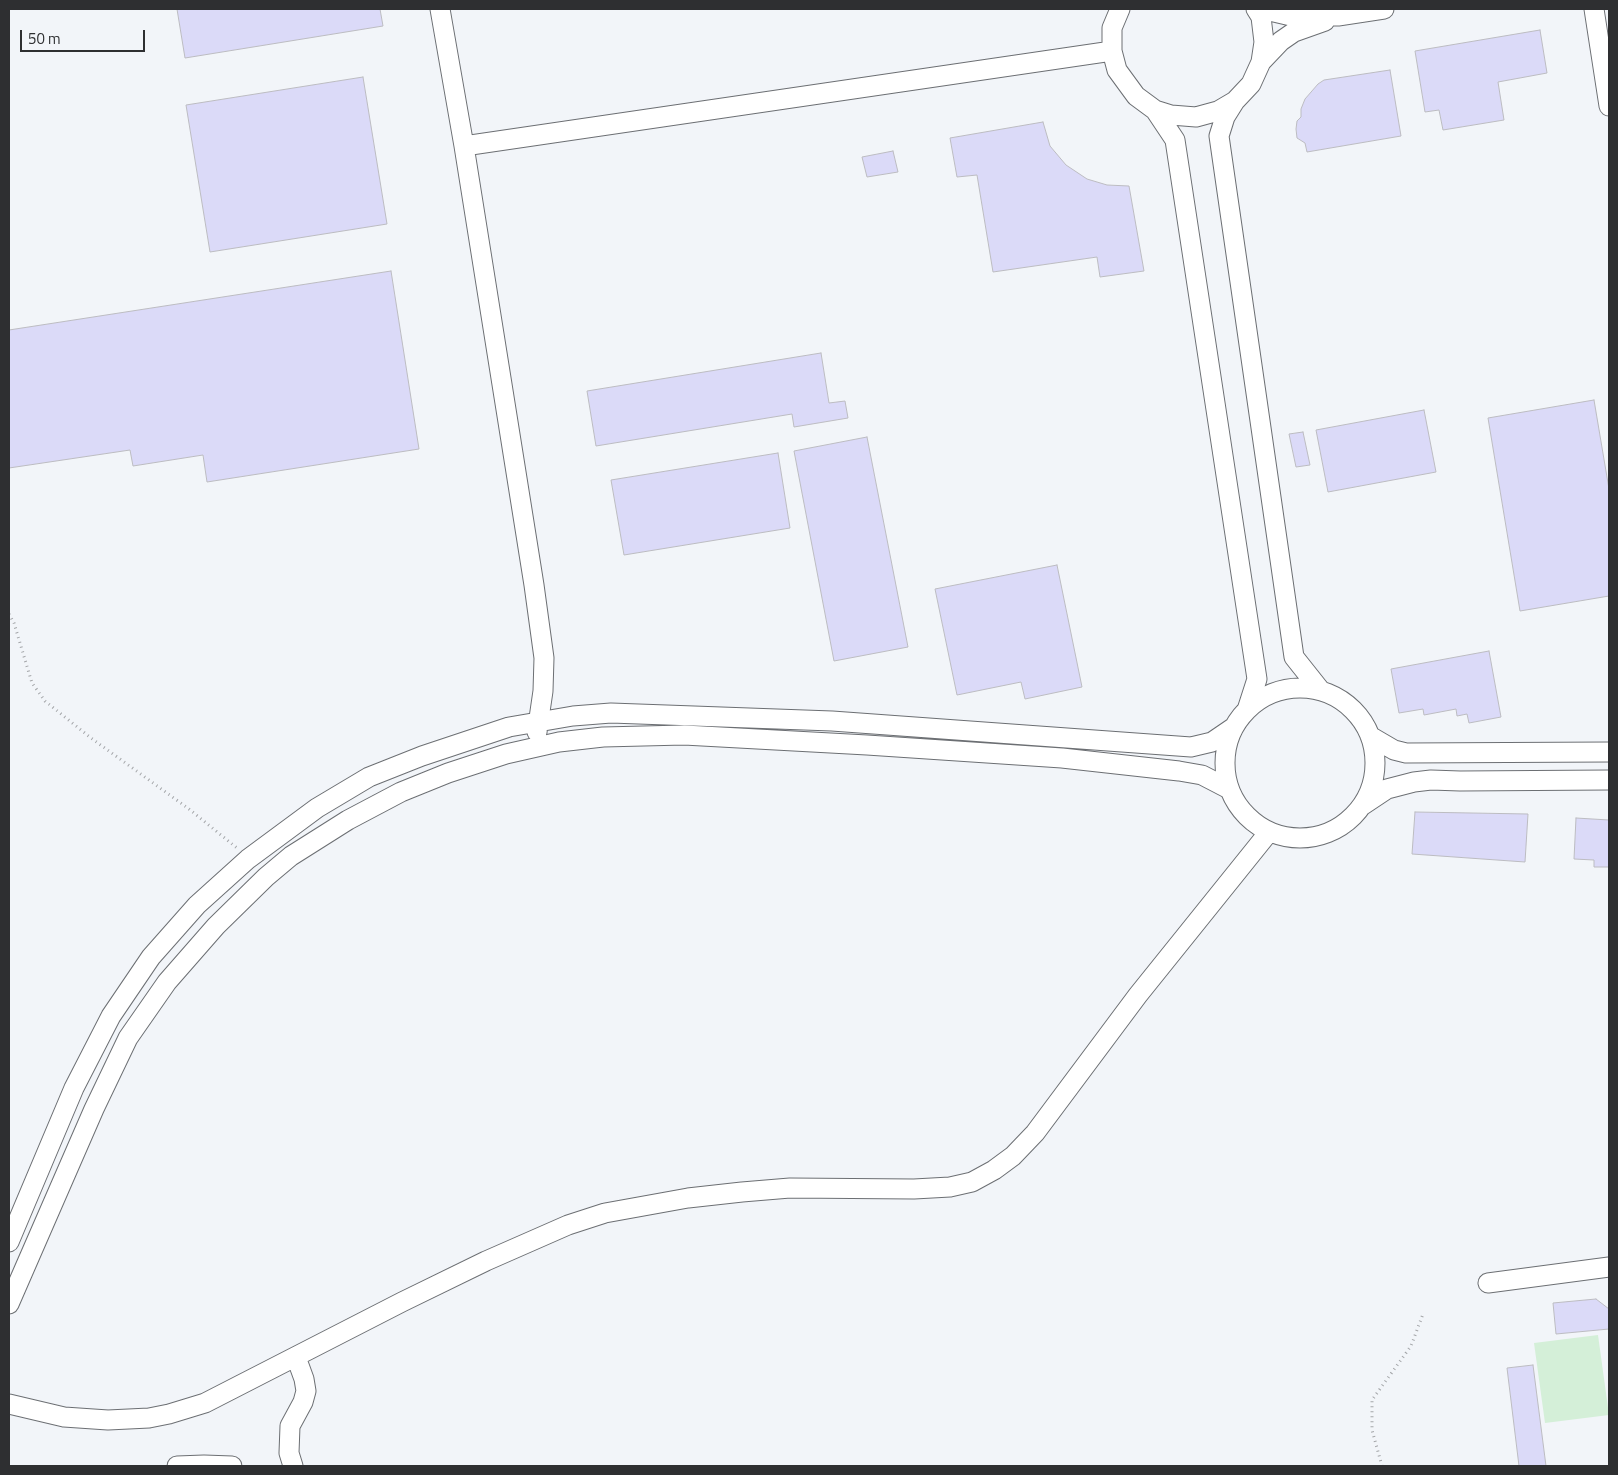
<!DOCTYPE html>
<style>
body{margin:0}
#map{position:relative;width:1618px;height:1475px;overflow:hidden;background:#f2f5f9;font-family:"Titillium Web",sans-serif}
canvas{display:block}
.frame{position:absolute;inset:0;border:10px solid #2e2f31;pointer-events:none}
.scale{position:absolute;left:20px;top:30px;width:125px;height:22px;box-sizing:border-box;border:2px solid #2e2f31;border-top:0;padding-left:6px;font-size:15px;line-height:18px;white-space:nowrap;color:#2e2f31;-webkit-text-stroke:4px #f2f5f9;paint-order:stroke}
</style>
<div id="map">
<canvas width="1618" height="1475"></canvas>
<div class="frame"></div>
<div class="scale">50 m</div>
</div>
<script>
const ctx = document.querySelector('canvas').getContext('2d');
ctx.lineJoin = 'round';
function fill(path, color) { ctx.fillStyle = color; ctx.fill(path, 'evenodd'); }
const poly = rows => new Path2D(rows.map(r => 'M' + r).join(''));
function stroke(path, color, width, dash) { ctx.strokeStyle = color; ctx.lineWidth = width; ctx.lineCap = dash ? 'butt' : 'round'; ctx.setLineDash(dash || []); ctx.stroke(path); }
fill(poly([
 [1598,1335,1609,1415,1545,1423,1534,1343]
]), '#d4efd8');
const building = poly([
 [177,9,380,9,383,26,185,58,177,9],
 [1540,30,1547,73,1498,82,1504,120,1443,130,1439,110,1425,112,1415,51,1540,30],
 [1390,70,1401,136,1307,152,1305,143,1297,138,1296,129,1297,121,1301,117,1301,109,1305,99,1318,84,1324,80,1390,70],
 [363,77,387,224,210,252,186,105,363,77],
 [1043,122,1050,146,1066,165,1087,179,1107,185,1129,186,1144,271,1100,277,1097,257,993,272,977,175,957,177,950,138,1043,122],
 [893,151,898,172,867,177,862,157,893,151],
 [391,271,419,449,207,482,203,455,133,466,130,450,9,468,9,330,391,271],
 [821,353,829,403,845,401,848,418,794,427,792,414,596,446,587,391,821,353],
 [1594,400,1609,489,1609,596,1520,611,1488,418,1594,400],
 [1424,410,1436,472,1328,492,1316,430,1424,410],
 [1303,432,1310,465,1296,467,1289,434,1303,432],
 [867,437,908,647,834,661,794,451,867,437],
 [778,453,790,528,624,555,611,480,778,453],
 [1057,565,1082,687,1025,699,1021,682,957,695,935,589,1057,565],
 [1489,651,1501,717,1469,723,1467,714,1457,716,1456,709,1424,715,1423,709,1399,713,1391,669,1489,651],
 [1415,812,1528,814,1525,862,1412,854,1415,812],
 [1576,818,1609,820,1609,867,1594,867,1594,860,1574,859,1576,818],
 [1596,1299,1609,1309,1609,1331,1609,1329,1556,1334,1553,1303,1596,1299],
 [1533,1365,1546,1466,1519,1466,1507,1368,1533,1365]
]);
fill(building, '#dbdaf8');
stroke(building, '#bcbcc1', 1);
const minor = poly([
 [440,9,464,146,534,585,544,658,543,691,537,732],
 [1120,9,1112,28,1112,51,1117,70,1136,96,1155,110,1171,115,1196,117,1218,111,1235,101,1251,84,1261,62,1264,42,1261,17,1256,9],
 [1266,9,1274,12,1291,16,1338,16,1384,9],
 [1594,9,1609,106],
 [1261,62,1281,41,1294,32,1325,21],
 [1235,101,1225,117,1219,136,1294,657,1321,691],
 [1155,110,1175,140,1257,679,1247,710],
 [464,146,1112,51],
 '1225 763a75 75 0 1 1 150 0a75 75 0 1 1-150 0Z',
 [1370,736,1394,750,1406,753,1609,752],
 [1363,805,1387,789,1414,782,1431,780,1460,781,1609,780],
 [9,1242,74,1088,111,1016,151,957,197,905,248,859,317,808,369,777,422,756,509,727,573,716,611,713,832,721,1191,747,1212,742,1234,727],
 [1488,1283,1609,1267],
 [9,1304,94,1109,128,1038,167,982,216,926,266,877,291,856,348,820,401,792,448,773,506,754,559,742,603,737,684,735,867,745,1062,758,1179,771,1202,775,1229,789],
 [9,1404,64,1417,108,1420,149,1418,169,1414,205,1403,402,1302,486,1261,568,1225,605,1213,688,1198,742,1192,790,1188,914,1189,950,1187,972,1182,994,1170,1013,1156,1035,1133,1138,995,1269,832],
 [177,1466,204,1465,232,1466],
 [293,1466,289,1453,290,1426,303,1402,306,1391,304,1379,296,1357]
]);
stroke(minor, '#6c6f73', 21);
stroke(poly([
 [9,614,14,623,32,683,45,701,91,738,189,809,237,848],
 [1382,1466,1372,1430,1372,1400,1411,1346,1423,1314]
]), '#a4a6a9', 3, [1, 4]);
stroke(minor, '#fff', 19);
</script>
